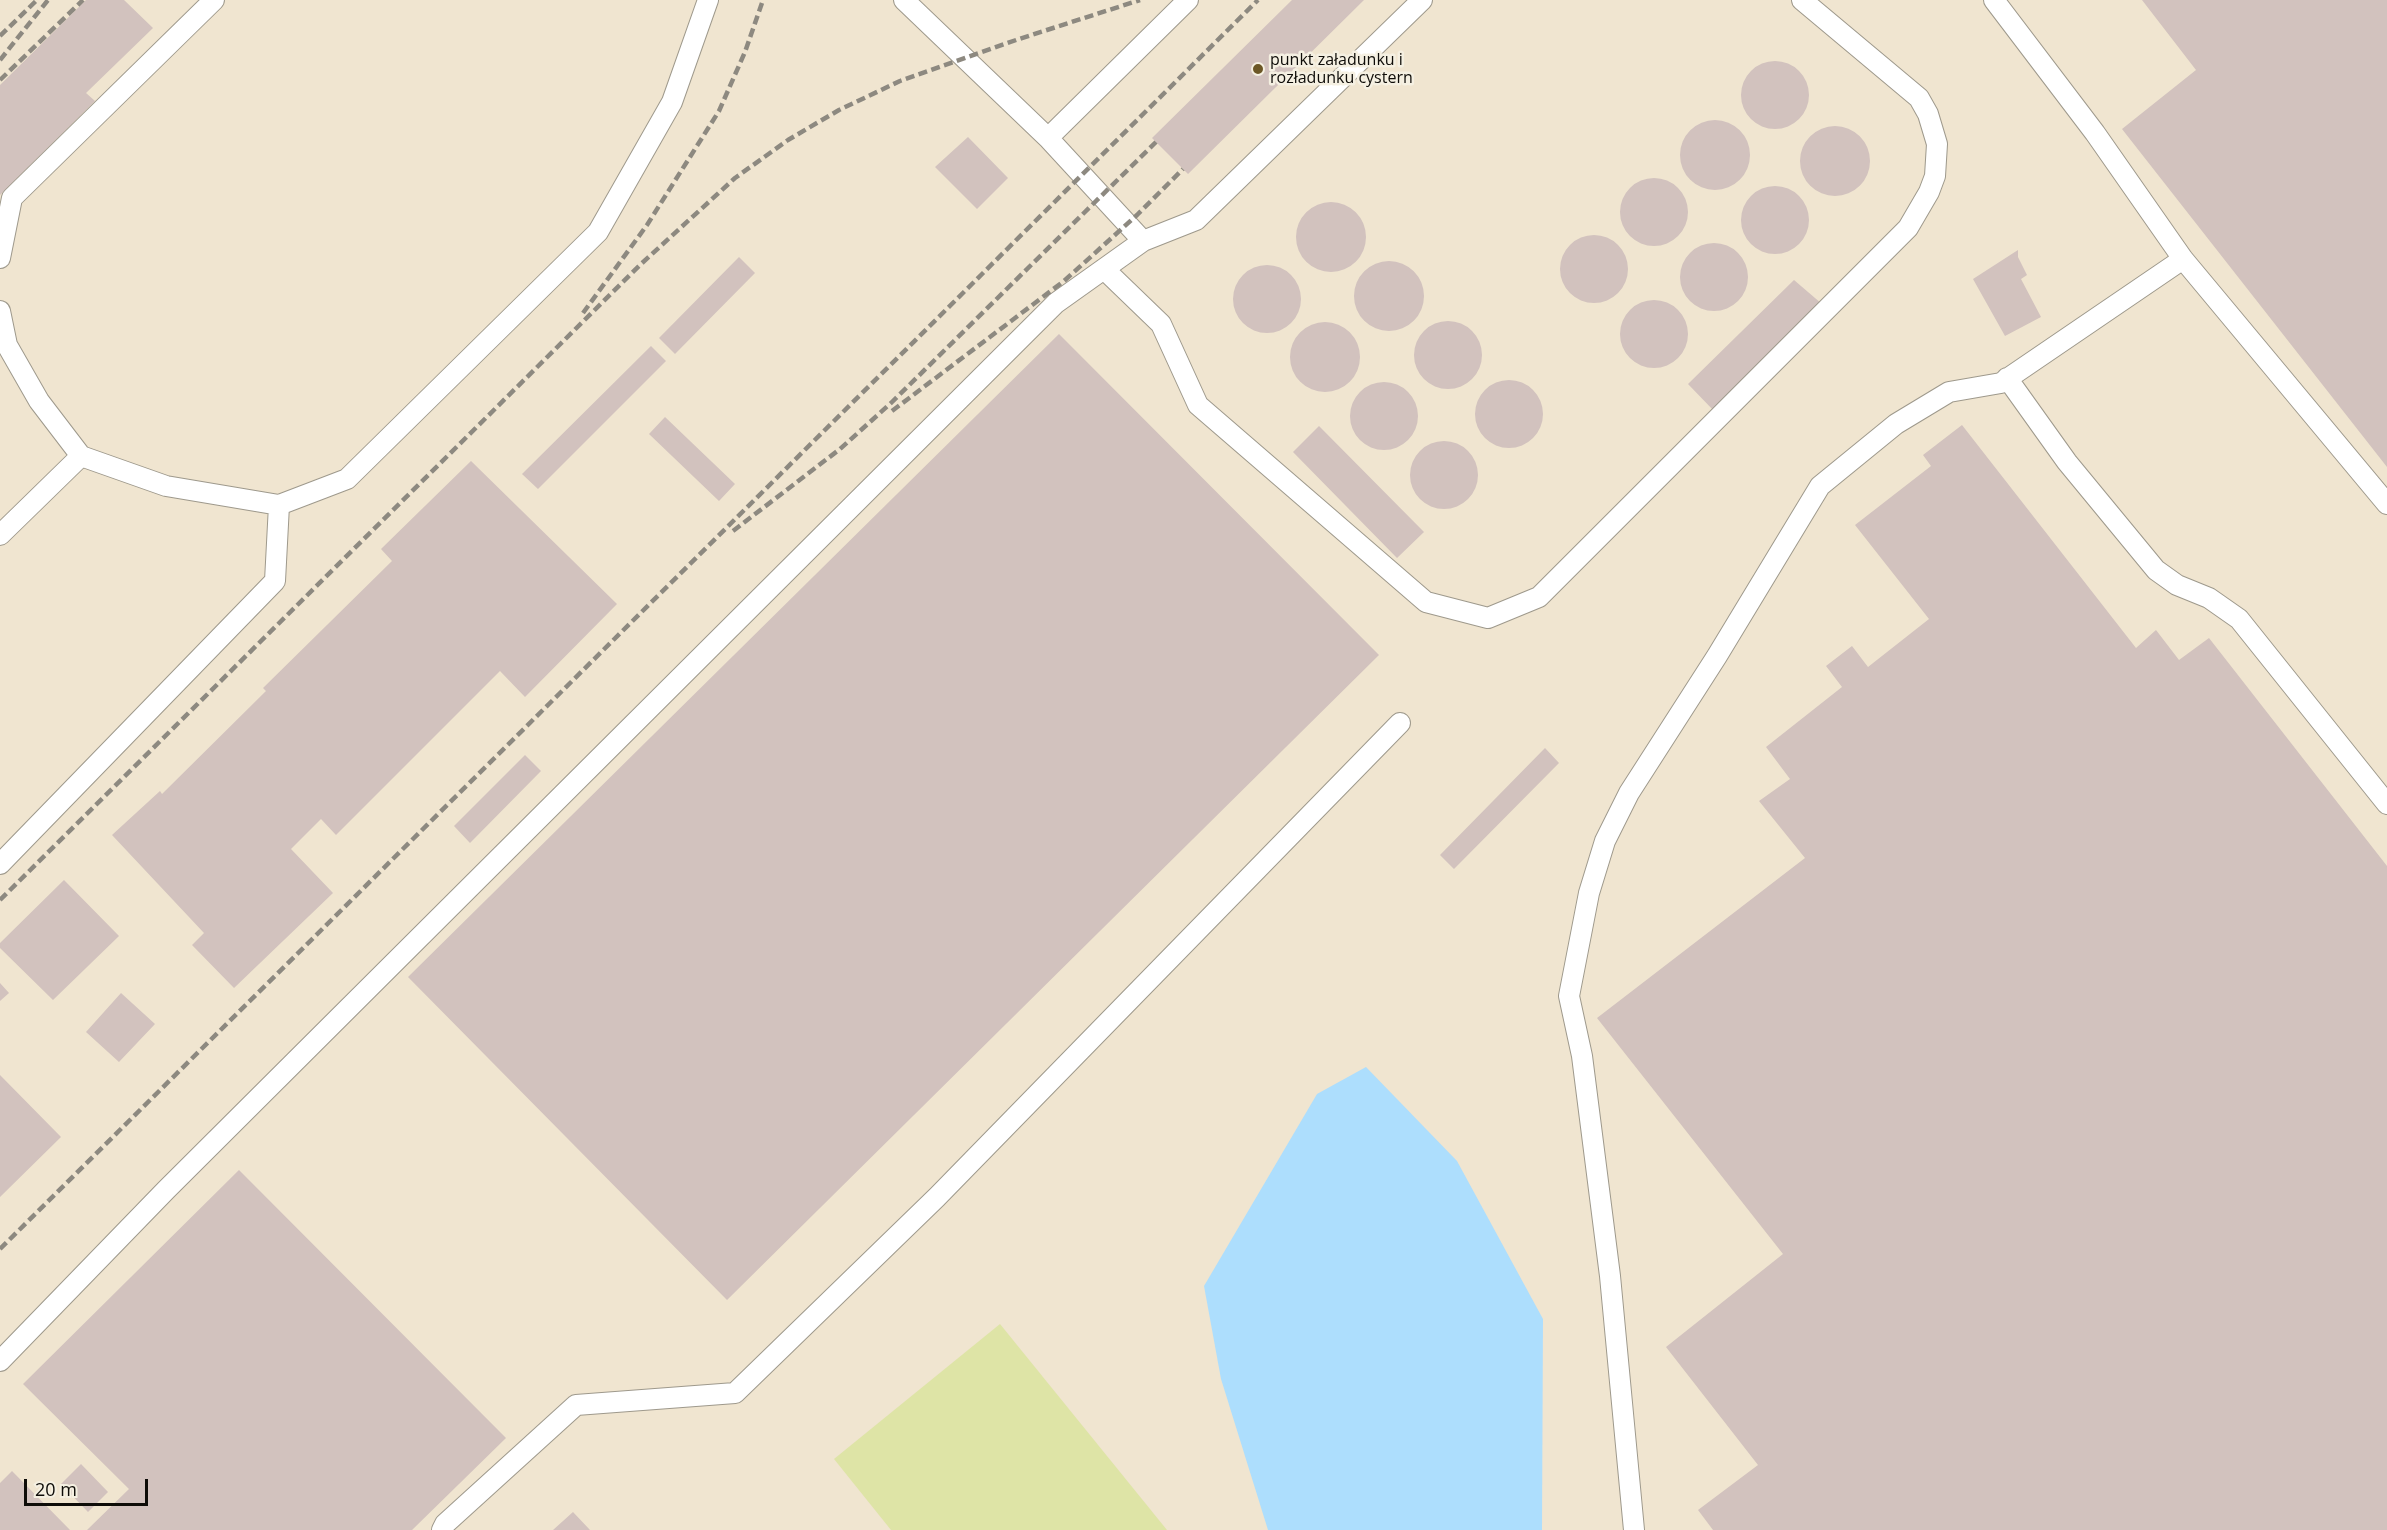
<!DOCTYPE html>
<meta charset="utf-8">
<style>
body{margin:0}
#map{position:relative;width:2387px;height:1530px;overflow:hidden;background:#f5f0e2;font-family:"Open Sans",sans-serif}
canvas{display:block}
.scale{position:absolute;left:24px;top:1479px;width:124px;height:27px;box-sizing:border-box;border:3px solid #0e0c08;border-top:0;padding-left:8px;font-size:18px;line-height:21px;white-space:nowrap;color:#0e0c08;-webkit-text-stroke:4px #f5f0e2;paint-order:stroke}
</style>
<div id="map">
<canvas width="2387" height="1530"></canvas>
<div class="scale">20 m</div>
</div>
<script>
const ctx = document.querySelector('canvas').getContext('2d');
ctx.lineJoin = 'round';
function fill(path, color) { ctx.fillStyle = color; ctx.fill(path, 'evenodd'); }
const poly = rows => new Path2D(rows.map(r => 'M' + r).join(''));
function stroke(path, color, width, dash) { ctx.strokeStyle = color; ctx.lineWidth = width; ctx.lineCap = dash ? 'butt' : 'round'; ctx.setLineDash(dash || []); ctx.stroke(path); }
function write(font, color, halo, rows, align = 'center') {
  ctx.font = font + ' "Open Sans",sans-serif'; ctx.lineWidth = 5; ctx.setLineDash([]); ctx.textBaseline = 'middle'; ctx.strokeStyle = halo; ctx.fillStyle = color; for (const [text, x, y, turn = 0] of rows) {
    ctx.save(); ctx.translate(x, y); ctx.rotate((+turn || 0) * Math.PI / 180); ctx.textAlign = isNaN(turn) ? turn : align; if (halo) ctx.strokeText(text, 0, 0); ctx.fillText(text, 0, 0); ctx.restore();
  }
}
fill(poly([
 [0,0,2387,0,2387,1530,0,1530]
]), '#f0e5d0');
fill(poly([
 [1000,1324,1167,1530,891,1530,834,1459]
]), '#dee4a6');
fill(poly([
 [1366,1067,1457,1161,1543,1319,1542,1530,1268,1530,1221,1379,1204,1286,1317,1094]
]), '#addefd');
fill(poly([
 [86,0,124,0,153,28,86,93,95,101,0,195,0,85],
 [1292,0,1364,0,1188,174,1152,138],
 [2142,0,2387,0,2387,467,2122,129,2196,70],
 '1741 95a34 34 0 1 1 68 0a34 34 0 1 1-68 0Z',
 '1680 155a35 35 0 1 1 70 0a35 35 0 1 1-70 0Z',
 '1800 161a35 35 0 1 1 70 0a35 35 0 1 1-70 0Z',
 [968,137,1008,178,977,209,935,167],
 '1620 212a34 34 0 1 1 68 0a34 34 0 1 1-68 0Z',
 '1741 220a34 34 0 1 1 68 0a34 34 0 1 1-68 0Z',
 '1296 237a35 35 0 1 1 70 0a35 35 0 1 1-70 0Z',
 '1560 269a34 34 0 1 1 68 0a34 34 0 1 1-68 0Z',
 '1680 277a34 34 0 1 1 68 0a34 34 0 1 1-68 0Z',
 [2018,250,2018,257,2027,275,2021,279,2041,317,2005,336,1973,279],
 [739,257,755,273,675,354,659,338],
 '1354 296a35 35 0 1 1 70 0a35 35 0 1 1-70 0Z',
 '1233 299a34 34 0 1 1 68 0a34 34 0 1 1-68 0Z',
 [1794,280,1822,304,1715,412,1688,384],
 '1620 334a34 34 0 1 1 68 0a34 34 0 1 1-68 0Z',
 '1414 355a34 34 0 1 1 68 0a34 34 0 1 1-68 0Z',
 '1290 357a35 35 0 1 1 70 0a35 35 0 1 1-70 0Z',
 [1059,334,1379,655,727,1300,408,977],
 [651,346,666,361,538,489,522,474],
 '1475 414a34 34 0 1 1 68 0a34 34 0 1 1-68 0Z',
 '1350 416a34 34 0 1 1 68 0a34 34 0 1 1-68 0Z',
 [665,417,735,484,719,501,649,434],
 [1962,425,2136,648,2156,630,2179,660,2209,638,2387,866,2387,1530,1713,1530,1698,1510,1758,1465,1666,1347,1783,1254,1597,1018,1805,858,1759,801,1790,779,1766,747,1842,687,1826,666,1852,646,1868,667,1929,619,1855,525,1931,466,1923,455],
 [1319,426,1424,532,1397,558,1293,452],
 '1410 475a34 34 0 1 1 68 0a34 34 0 1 1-68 0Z',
 [471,461,617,604,525,697,500,671,336,835,321,819,291,849,333,893,234,988,192,945,204,933,112,835,160,791,162,794,266,691,263,688,392,561,381,549],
 [1545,748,1559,763,1454,869,1440,855],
 [525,755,541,771,470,843,454,826],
 [64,880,119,936,53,1000,0,948,0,943],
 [0,983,9,993,0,1001],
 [121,993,155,1024,119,1062,86,1032],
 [0,1075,61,1137,0,1197],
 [239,1170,506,1438,412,1530,87,1530,129,1489,23,1384],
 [81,1464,108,1492,88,1512,61,1484],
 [12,1471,70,1530,0,1530,0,1483],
 [573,1512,590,1530,553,1530]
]), '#d2c2be');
const service = poly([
 [1994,0,2095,133,2183,259,2387,504],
 [1048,138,1188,0],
 [1143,241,1196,220,1422,0],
 [0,258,12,198,214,0],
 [1104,269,1161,324,1198,405,1426,602,1488,618,1539,597,1908,228,1929,192,1935,176,1937,144,1928,114,1919,98,1802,0],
 [0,311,7,345,39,401,81,456],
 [2007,378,2067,462,2156,570,2177,585,2209,598,2239,619,2387,804],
 [0,535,81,456,166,486,279,505,347,479,598,232,672,102,708,0],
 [0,864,275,581,279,505],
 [0,1361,166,1190,1056,303,1143,241,1048,138,904,0],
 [442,1530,445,1524,576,1405,735,1393,937,1197,1400,723],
 [1634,1530,1610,1276,1582,1056,1569,996,1589,893,1605,841,1629,793,1717,656,1820,486,1896,424,1949,392,2001,383,2183,259]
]);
stroke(service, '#9e998c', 22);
stroke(service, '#fff', 20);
stroke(poly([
 [0,36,37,0],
 [0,60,48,0],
 [0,80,83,0],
 [583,313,647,225,719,111,745,52,763,0],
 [892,411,1064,281,1137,215,1183,169],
 [733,531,840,449,891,403,1156,142],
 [0,900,641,264,735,178,788,140,839,110,900,81,1019,39,1140,0],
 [0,1249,1258,0]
]), '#8d8980', 4.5, [9, 4.5]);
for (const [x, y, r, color] of [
 [1258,69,6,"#6c5726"]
]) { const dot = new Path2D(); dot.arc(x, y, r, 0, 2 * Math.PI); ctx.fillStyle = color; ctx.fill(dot); stroke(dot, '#f5f0e2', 2); }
write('16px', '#0e0c08', '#f5f0e2', [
 ["punkt załadunku i",1270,60],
 ["rozładunku cystern",1270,78]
], 'left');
</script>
